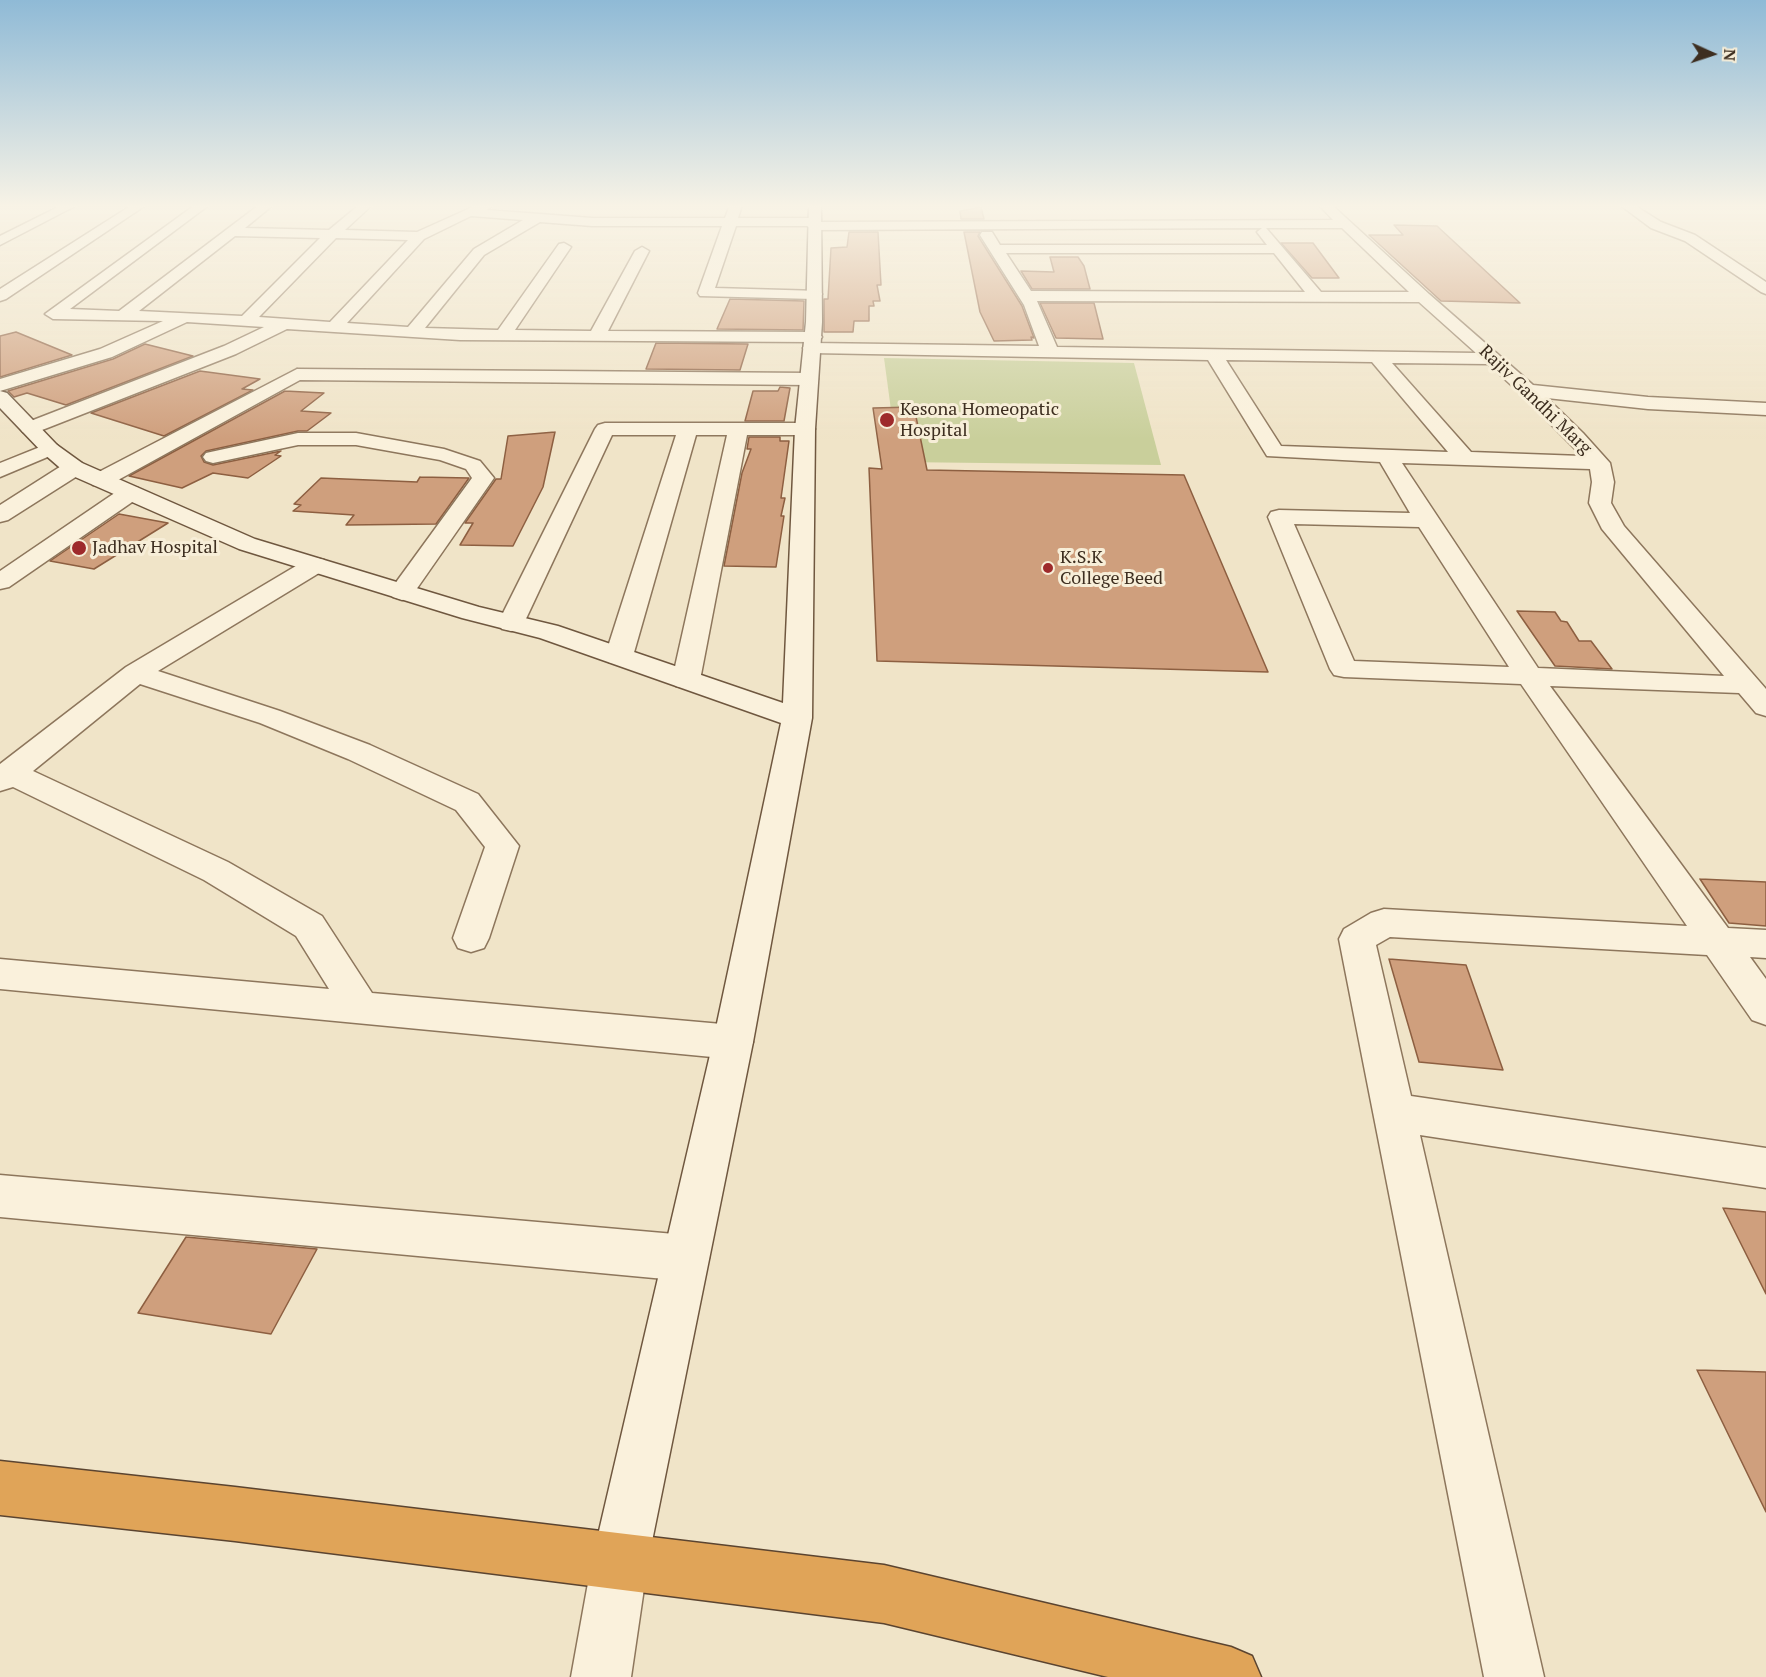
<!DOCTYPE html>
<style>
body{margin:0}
#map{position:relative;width:1766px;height:1677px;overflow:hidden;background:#f0e4c8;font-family:"PT Serif",serif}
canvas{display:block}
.north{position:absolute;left:1682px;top:24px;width:60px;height:60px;-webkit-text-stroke:4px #f7eed8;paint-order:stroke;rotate:93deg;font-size:16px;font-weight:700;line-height:24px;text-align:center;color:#3d2e20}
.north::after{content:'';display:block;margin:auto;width:21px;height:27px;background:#3d2e20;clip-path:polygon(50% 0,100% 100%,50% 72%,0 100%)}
</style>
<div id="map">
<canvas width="1766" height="1677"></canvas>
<div class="north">N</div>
</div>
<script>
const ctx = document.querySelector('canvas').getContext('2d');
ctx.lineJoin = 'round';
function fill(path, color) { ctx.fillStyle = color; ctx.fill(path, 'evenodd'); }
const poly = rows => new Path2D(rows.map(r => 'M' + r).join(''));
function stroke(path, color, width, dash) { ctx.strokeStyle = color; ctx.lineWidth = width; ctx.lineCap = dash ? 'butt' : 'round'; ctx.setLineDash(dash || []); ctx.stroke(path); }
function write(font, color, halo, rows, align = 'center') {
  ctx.font = font + ' "PT Serif",serif'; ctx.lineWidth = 6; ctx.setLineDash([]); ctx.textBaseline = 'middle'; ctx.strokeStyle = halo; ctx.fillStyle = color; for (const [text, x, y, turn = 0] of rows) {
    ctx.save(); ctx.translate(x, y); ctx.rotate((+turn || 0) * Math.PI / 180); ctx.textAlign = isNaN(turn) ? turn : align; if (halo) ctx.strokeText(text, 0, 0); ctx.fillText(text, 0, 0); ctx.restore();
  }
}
fill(poly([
 [884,358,1134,363,1161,465,898,462]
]), '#c9cf9b');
const building = poly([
 [981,207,984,219,961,219,960,211,981,207],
 [1394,225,1437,226,1520,303,1441,301,1369,235,1403,235,1394,225],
 [849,232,878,232,881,285,877,285,880,301,873,301,874,306,869,306,869,321,854,321,853,332,824,332,824,299,828,299,831,248,847,247,849,232],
 [964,232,980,232,978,236,1022,306,1034,338,1031,337,1032,340,994,341,980,312,964,232],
 [1281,243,1313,243,1339,278,1312,278,1281,243],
 [1050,257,1078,257,1084,266,1090,289,1032,289,1021,271,1054,272,1050,257],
 [730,299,804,301,803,330,717,329,730,299],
 [1040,303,1094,303,1103,339,1056,338,1040,303],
 [16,332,72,355,0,377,0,336,16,332],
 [656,343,748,344,740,370,646,369,656,343],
 [145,344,193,356,66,405,27,393,14,397,8,391,113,359,145,344],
 [200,371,260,379,242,389,253,390,164,436,91,413,200,371],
 [780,387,790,388,784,421,745,421,753,391,778,391,780,387],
 [285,391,324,393,301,411,331,413,307,431,298,431,206,451,201,456,204,462,213,465,281,451,275,455,281,456,248,478,213,473,182,488,129,476,285,391],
 [914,407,927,470,1184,475,1268,672,877,661,869,468,882,469,873,408,914,407],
 [555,432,543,487,513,546,460,545,473,523,465,523,496,479,501,479,508,436,555,432],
 [749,437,780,437,780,441,789,441,781,498,785,498,781,516,784,516,776,567,724,566,742,473,751,449,747,449,749,437],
 [420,477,469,478,436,524,346,525,354,515,293,511,301,505,294,504,321,478,417,482,420,477],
 [119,514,168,523,94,569,50,561,119,514],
 [1517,611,1555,612,1561,621,1567,622,1579,641,1591,641,1612,669,1555,666,1517,611],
 [1700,879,1766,882,1766,926,1729,923,1700,879],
 [1389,959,1466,965,1503,1070,1419,1062,1389,959],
 [1723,1208,1766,1212,1766,1294,1723,1208],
 [186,1237,317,1249,271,1334,138,1313,186,1237],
 [1697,1370,1766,1372,1766,1512,1697,1370]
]);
fill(building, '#cf9f7d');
stroke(building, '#8d5f41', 1.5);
const street = poly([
 [62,205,77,205,0,245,0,236,62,205],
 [132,205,146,205,6,299,0,301,0,289,132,205],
 [195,205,209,205,70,309,119,311,259,205,273,205,245,228,329,230,359,205,372,205,345,230,417,232,477,205,493,205,487,210,592,218,725,218,730,205,742,205,738,218,814,218,821,222,1333,220,1319,205,1332,205,1429,294,1533,385,1648,397,1766,403,1766,415,1648,409,1547,398,1583,433,1610,463,1614,482,1611,503,1624,526,1766,689,1766,716,1756,713,1739,693,1550,686,1728,928,1766,930,1766,958,1750,957,1766,979,1766,1025,1752,1020,1707,955,1390,937,1376,945,1411,1096,1766,1148,1766,1188,1420,1135,1544,1677,1484,1677,1339,939,1344,929,1371,913,1384,909,1687,926,1521,684,1344,677,1334,675,1330,669,1268,517,1271,512,1279,510,1410,513,1380,462,1267,456,1208,360,812,353,806,352,803,348,806,344,812,343,1039,346,1024,305,980,235,982,232,992,232,1000,245,1267,245,1257,232,1262,228,814,230,807,226,736,226,715,288,820,291,822,294,820,297,814,299,700,296,698,293,722,226,592,226,540,222,484,255,425,328,498,330,559,244,564,243,571,247,515,330,591,331,635,251,642,247,649,251,608,331,813,332,819,333,822,337,819,341,813,342,460,340,287,329,236,354,37,432,23,432,20,428,23,424,224,346,264,327,187,322,112,357,0,391,0,379,100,349,163,321,53,319,45,314,195,205],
 [471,216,523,220,474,249,408,327,347,323,424,239,471,216],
 [1266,228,1342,228,1409,292,1321,292,1266,228],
 [235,236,320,238,242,316,139,311,235,236],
 [336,238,408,240,330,322,259,317,336,238],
 [1006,253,1274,253,1305,292,1031,291,1006,253],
 [1037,301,1419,302,1476,353,1057,347,1037,301],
 [1226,360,1372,362,1448,452,1281,446,1226,360],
 [1392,363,1488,364,1521,394,1582,456,1471,452,1392,363],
 [1402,463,1590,469,1592,482,1589,503,1602,529,1724,676,1538,668,1402,463],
 [1294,524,1419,527,1509,667,1354,661,1294,524],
 [1620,205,1634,205,1661,222,1695,235,1766,282,1766,294,1761,292,1685,241,1651,228,1620,205],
 [297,369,809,373,816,375,818,379,816,383,809,385,300,380,109,485,101,486,93,485,90,480,93,475,297,369],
 [605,423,805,423,812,425,815,429,812,433,805,435,747,435,700,680,696,686,686,688,676,686,672,680,727,435,696,435,633,656,629,662,619,664,609,662,605,656,676,435,612,435,524,623,520,629,511,631,502,629,498,623,595,429,598,425,605,423],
 [298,433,356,433,444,449,480,461,494,478,411,597,402,600,393,597,389,592,472,478,466,469,440,460,356,445,298,445,213,463,206,461,203,457,206,453,298,433],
 [50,443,57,445,60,449,57,453,0,477,0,463,50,443],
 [74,462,82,463,85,468,82,473,8,520,0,522,0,505,66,463,74,462],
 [130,486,138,488,141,493,138,498,9,587,0,589,0,571,122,488,130,486],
 [315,558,324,560,327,565,324,570,158,671,280,711,370,745,478,794,519,846,489,938,484,948,471,952,458,948,453,938,485,847,456,810,348,759,260,723,140,684,33,771,228,862,322,916,372,993,733,1025,747,1030,753,1042,747,1054,733,1059,0,989,0,959,329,989,296,936,204,880,13,787,0,791,0,764,126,667,306,560,315,558],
 [0,1175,686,1235,702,1242,709,1258,702,1274,686,1281,0,1217,0,1175],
 [620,1533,640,1541,648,1561,631,1677,571,1677,592,1561,600,1541,620,1533]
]);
const secondary = poly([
 [809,205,821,205,822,322,815,429,812,718,753,1042,648,1561,640,1581,620,1589,600,1581,592,1561,713,1042,781,723,540,638,462,618,239,549,66,473,43,453,0,408,0,391,7,393,57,445,82,463,255,539,479,607,558,626,783,703,795,429,806,322,809,205]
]);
const highway = poly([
 [0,1461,235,1487,884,1565,1231,1647,1252,1656,1261,1677,1108,1677,884,1623,235,1541,0,1515,0,1461]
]);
stroke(street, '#8d765c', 3);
stroke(secondary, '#6f573f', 3);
stroke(highway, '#5b4430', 3);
fill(street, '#faf1dc');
fill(secondary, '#faf1dc');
fill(highway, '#e0a458');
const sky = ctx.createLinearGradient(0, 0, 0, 439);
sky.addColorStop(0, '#8fbad6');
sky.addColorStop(0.47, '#f8f3e6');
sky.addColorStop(1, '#f8f3e600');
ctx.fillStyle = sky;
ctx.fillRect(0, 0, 1766, 439);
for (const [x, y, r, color] of [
 [887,420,8,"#9e2a2b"],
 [79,548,8,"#9e2a2b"],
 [1048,568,6,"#9e2a2b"]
]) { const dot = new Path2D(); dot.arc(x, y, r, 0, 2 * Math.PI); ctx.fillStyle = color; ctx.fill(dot); stroke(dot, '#f7eed8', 2); }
write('18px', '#3d2e20', '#f7eed8', [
 ["Rajiv Gandhi Marg",1535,400,44]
]);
write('18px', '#3d2e20', '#f7eed8', [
 ["Kesona Homeopatic",900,410],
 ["Hospital",900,431],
 ["Jadhav Hospital",92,548],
 ["K.S.K",1060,558],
 ["College Beed",1060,579]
], 'left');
</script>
